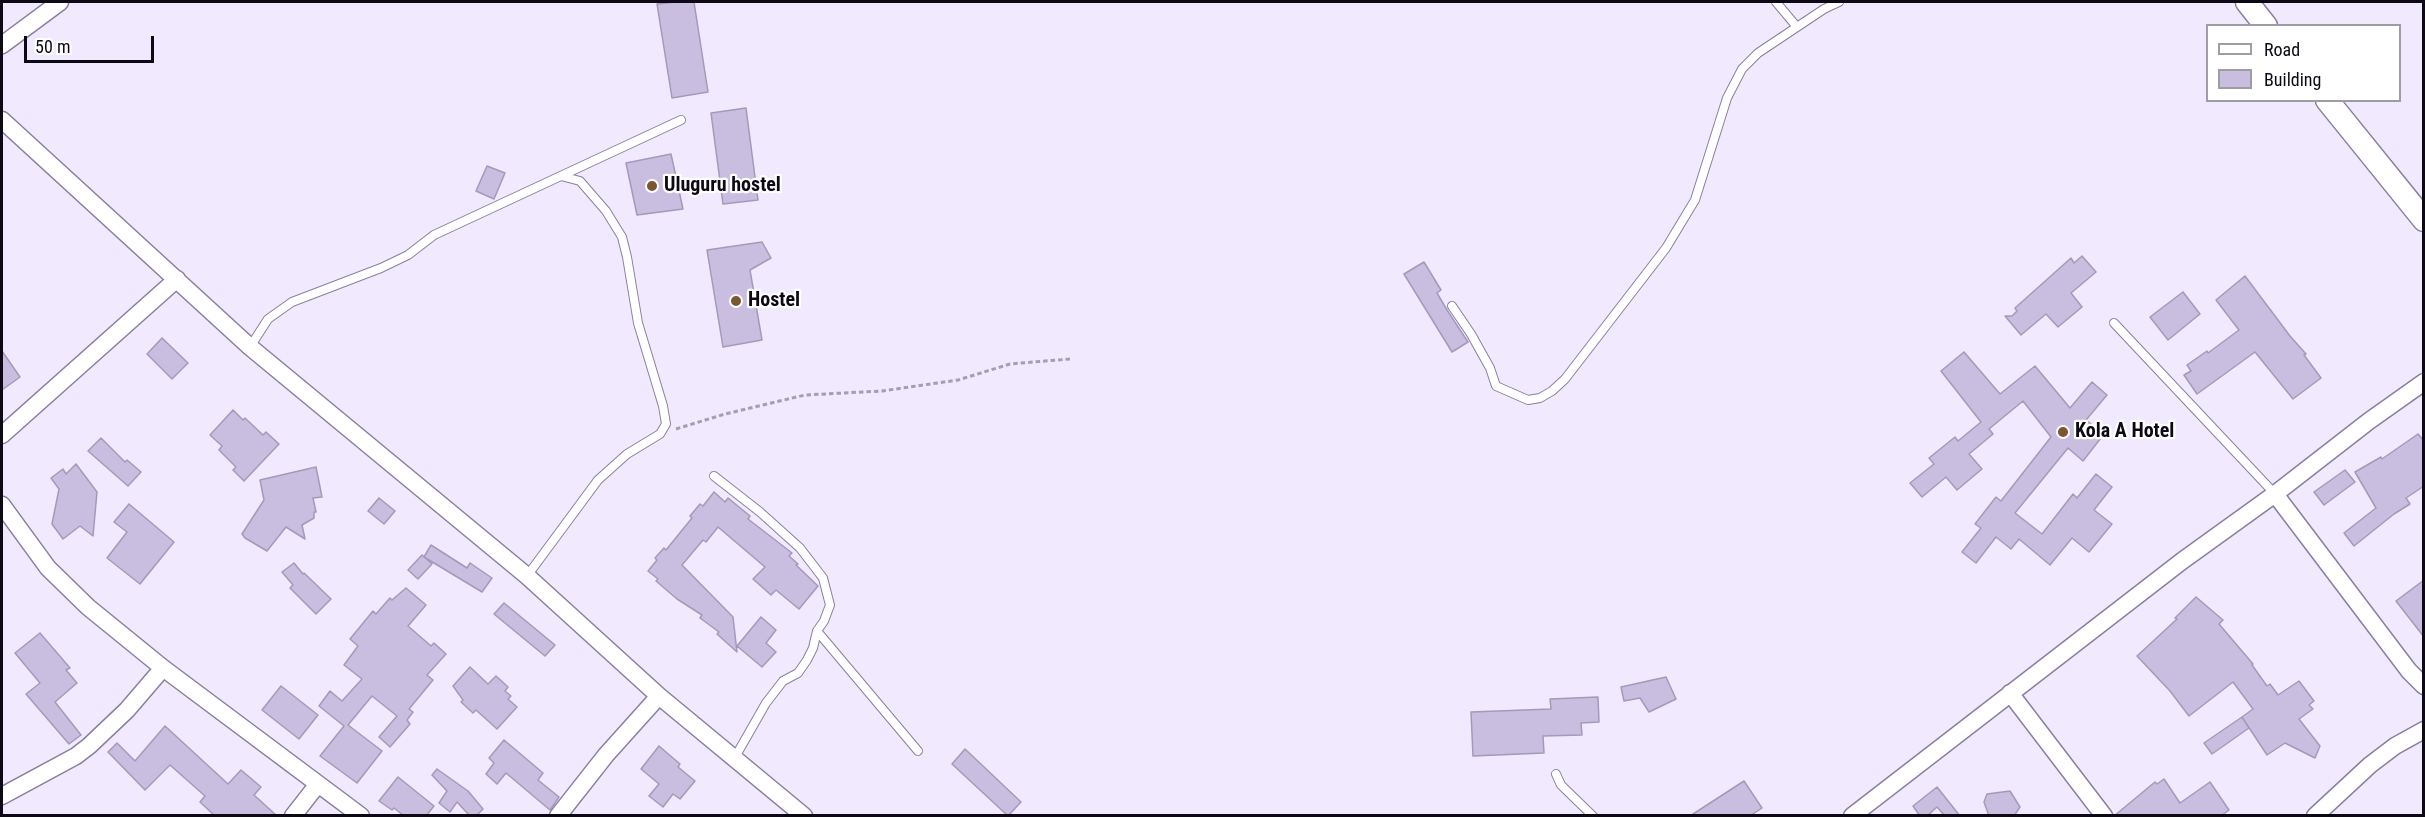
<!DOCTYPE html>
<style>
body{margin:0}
#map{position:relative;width:2425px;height:817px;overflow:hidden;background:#f1eaff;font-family:"Roboto Condensed",sans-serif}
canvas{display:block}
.frame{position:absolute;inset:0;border:3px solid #0d0914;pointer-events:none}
.legend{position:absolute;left:2206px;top:24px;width:195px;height:78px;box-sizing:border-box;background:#fff;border:2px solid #9e9da1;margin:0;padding:8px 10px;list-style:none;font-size:18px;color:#0d0914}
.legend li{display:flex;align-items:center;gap:12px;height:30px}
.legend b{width:30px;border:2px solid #9e9da1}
.scale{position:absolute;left:24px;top:36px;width:130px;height:27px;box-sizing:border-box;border:3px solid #0d0914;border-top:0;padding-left:8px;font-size:18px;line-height:21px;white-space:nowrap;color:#0d0914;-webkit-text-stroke:4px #fff;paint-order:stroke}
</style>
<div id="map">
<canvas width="2425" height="817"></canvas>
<div class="frame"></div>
<ul class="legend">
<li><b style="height:8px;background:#fff"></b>Road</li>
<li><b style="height:16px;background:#c9bedf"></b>Building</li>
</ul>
<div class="scale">50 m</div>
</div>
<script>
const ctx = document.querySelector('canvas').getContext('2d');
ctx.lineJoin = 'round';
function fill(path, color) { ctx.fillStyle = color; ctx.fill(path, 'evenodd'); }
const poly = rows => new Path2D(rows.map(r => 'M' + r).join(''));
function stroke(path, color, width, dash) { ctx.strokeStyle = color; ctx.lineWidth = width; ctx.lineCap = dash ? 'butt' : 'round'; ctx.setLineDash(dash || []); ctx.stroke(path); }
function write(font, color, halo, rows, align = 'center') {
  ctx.font = font + ' "Roboto Condensed",sans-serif'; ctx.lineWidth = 4.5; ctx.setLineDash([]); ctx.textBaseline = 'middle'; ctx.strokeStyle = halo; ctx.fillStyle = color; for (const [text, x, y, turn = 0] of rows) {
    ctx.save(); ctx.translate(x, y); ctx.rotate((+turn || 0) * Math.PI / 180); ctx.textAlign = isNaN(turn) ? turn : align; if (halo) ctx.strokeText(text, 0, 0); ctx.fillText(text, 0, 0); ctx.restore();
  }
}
const building = poly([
 [676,2,694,2,708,92,672,98,657,4,676,2],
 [746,108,758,200,723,204,711,113,746,108],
 [671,154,683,209,637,215,626,163,671,154],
 [487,166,505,173,494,199,476,191,487,166],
 [762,242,771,258,750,270,762,340,723,347,707,250,762,242],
 [2082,256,2096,272,2071,293,2082,307,2058,327,2046,314,2021,335,2005,316,2012,316,2017,311,2015,308,2071,258,2074,263,2082,256],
 [1424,262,1441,290,1437,293,1447,310,1468,342,1452,352,1404,274,1424,262],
 [2245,276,2290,336,2306,354,2304,355,2321,378,2293,399,2255,352,2197,394,2184,375,2191,371,2187,365,2207,351,2208,353,2239,330,2216,300,2245,276],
 [2183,292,2200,314,2168,340,2150,317,2183,292],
 [162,338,188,363,172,379,147,354,162,338],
 [2,351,20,377,2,390,2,351],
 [1964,352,2000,394,2035,366,2070,408,2092,382,2107,395,2086,420,2104,434,2083,461,2068,448,2015,513,2042,534,2073,494,2077,498,2096,474,2112,487,2094,510,2112,524,2089,552,2072,538,2050,565,2019,539,2011,549,1996,537,1976,563,1962,552,1981,528,1975,524,1996,497,2001,501,2051,437,2023,401,1989,429,1993,434,1969,454,1982,469,1957,490,1946,477,1922,497,1910,483,1934,464,1929,458,1955,437,1958,441,1981,422,1941,371,1964,352],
 [233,410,243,420,245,418,263,435,266,432,279,444,244,481,233,470,236,467,219,450,222,446,210,435,233,410],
 [2418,434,2424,441,2424,486,2406,498,2410,504,2394,514,2354,546,2344,533,2376,508,2355,472,2381,457,2382,459,2418,434],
 [101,438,125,462,127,460,141,472,128,486,88,451,101,438],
 [76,464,97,492,93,536,80,526,63,539,52,524,59,489,51,478,63,469,66,474,76,464],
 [316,467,322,497,313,498,316,512,314,512,314,518,302,525,305,539,286,527,267,551,245,538,242,534,264,500,260,480,316,467],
 [2345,470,2355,482,2324,505,2314,492,2345,470],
 [714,492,725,502,728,498,750,516,748,519,792,553,789,556,798,564,796,565,818,586,799,609,776,590,771,595,753,579,765,567,718,527,706,542,703,540,682,565,733,617,737,652,717,634,719,632,700,618,702,615,677,599,656,581,658,579,648,571,657,560,655,558,664,548,666,550,692,518,690,516,700,504,703,506,714,492],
 [379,498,395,511,384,524,368,511,379,498],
 [129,504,174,542,140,584,107,558,127,532,114,522,129,504],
 [431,545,467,568,470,563,492,578,482,592,424,557,431,545],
 [422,555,432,564,418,579,408,570,422,555],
 [294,563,303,574,304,573,331,599,316,614,290,588,293,585,282,572,294,563],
 [2424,580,2424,637,2396,601,2424,580],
 [406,588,426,605,408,626,431,646,434,643,446,654,427,675,433,680,409,709,413,712,407,720,410,724,390,747,379,737,397,716,372,696,348,725,382,751,357,783,320,756,344,726,319,706,330,691,342,701,362,679,344,665,358,646,350,639,373,611,376,614,390,598,392,600,406,588],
 [2196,597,2223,620,2219,624,2253,664,2252,665,2267,686,2270,684,2278,695,2299,681,2314,701,2309,705,2313,709,2299,719,2320,746,2315,758,2285,743,2267,755,2242,717,2253,709,2233,682,2189,716,2170,691,2137,656,2177,619,2175,618,2196,597],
 [504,603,555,645,545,656,494,614,504,603],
 [761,617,776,630,766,643,776,652,762,667,737,646,761,617],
 [40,633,70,668,66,670,77,683,55,702,81,735,69,744,26,694,40,683,15,653,40,633],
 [470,667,488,684,496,676,508,687,505,691,511,696,508,699,517,707,497,729,476,710,473,713,461,702,463,700,453,686,470,667],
 [1666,677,1676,699,1649,712,1640,698,1624,701,1621,687,1666,677],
 [281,686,318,715,299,739,262,710,281,686],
 [1598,697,1599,722,1581,723,1582,735,1543,736,1544,753,1473,756,1471,712,1551,709,1550,699,1598,697],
 [2242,717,2249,728,2212,754,2204,743,2242,717],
 [165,726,228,784,241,770,261,787,254,795,277,816,215,816,200,802,205,796,170,765,145,790,108,752,117,743,135,761,165,726],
 [504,740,543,773,538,780,559,797,550,810,506,773,497,784,486,774,494,763,489,758,504,740],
 [659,746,680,764,678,767,695,781,680,799,673,794,663,807,649,796,659,784,641,769,659,746],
 [965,749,1021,802,1008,816,952,764,965,749],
 [437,769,468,791,483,809,476,816,470,816,457,802,450,812,439,803,447,791,432,775,437,769],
 [398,777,434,806,426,816,404,816,394,808,392,810,379,801,398,777],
 [2164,779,2180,803,2210,782,2229,810,2221,816,2114,816,2155,782,2157,784,2164,779],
 [1744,781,1762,808,1750,816,1690,816,1744,781],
 [1937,787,1960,816,1945,816,1937,807,1927,816,1920,816,1913,806,1937,787],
 [2010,791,2020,807,2014,816,1989,816,1984,802,1987,794,2010,791]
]);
fill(building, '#c9bedf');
stroke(building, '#a499b9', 1.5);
const service = poly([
 [1776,2,1797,27],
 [1452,306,1471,334,1490,368,1496,386,1528,400,1540,398,1552,391,1565,379,1666,248,1695,200,1727,98,1742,69,1758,53,1824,9,1839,2],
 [2114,323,2275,494],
 [250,347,268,319,292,302,381,268,408,255,434,235,681,120],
 [714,476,760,512,800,548,823,578,830,605,824,621,817,631,813,648,807,660,798,673,783,681,766,703,734,759],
 [527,576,598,480,627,454,660,434,666,424,663,406,638,323,627,257,622,237,606,211,580,181,561,176],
 [817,631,918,751],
 [1556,774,1561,785,1593,816]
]);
const minor = poly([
 [2,45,60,2],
 [2,120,250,347,527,576,659,696,804,816],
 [2,435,177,279],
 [2275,494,2409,671,2424,686],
 [2,505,48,568,88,607,163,668,361,816],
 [2010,693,2104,816],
 [2,796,76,756,89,746,127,710,163,668],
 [293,816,318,784],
 [558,816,606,755,659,696],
 [1852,816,2182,561,2275,494,2369,421,2424,382],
 [2315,816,2370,765,2395,746,2424,730]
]);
const secondary = poly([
 [2247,2,2266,26],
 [2327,100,2424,220]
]);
stroke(service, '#8a7f9e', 10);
stroke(minor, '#8a7f9e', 19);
stroke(secondary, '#8a7f9e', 25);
stroke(poly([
 [676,429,725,414,805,395,882,391,958,380,1010,364,1070,359]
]), '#a49eb0', 3, [4.5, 3]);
stroke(service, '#fff', 8);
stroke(minor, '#fff', 16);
stroke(secondary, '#fff', 22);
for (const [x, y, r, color] of [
 [652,186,6,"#7a5730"],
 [736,301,6,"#7a5730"],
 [2063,432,6,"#7a5730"]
]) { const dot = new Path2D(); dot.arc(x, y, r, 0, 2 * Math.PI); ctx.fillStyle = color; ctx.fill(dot); stroke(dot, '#fff', 2); }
write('bold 20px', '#0d0914', '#fff', [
 ["Uluguru hostel",664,186],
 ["Hostel",748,301],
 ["Kola A Hotel",2075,432]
], 'left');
</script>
